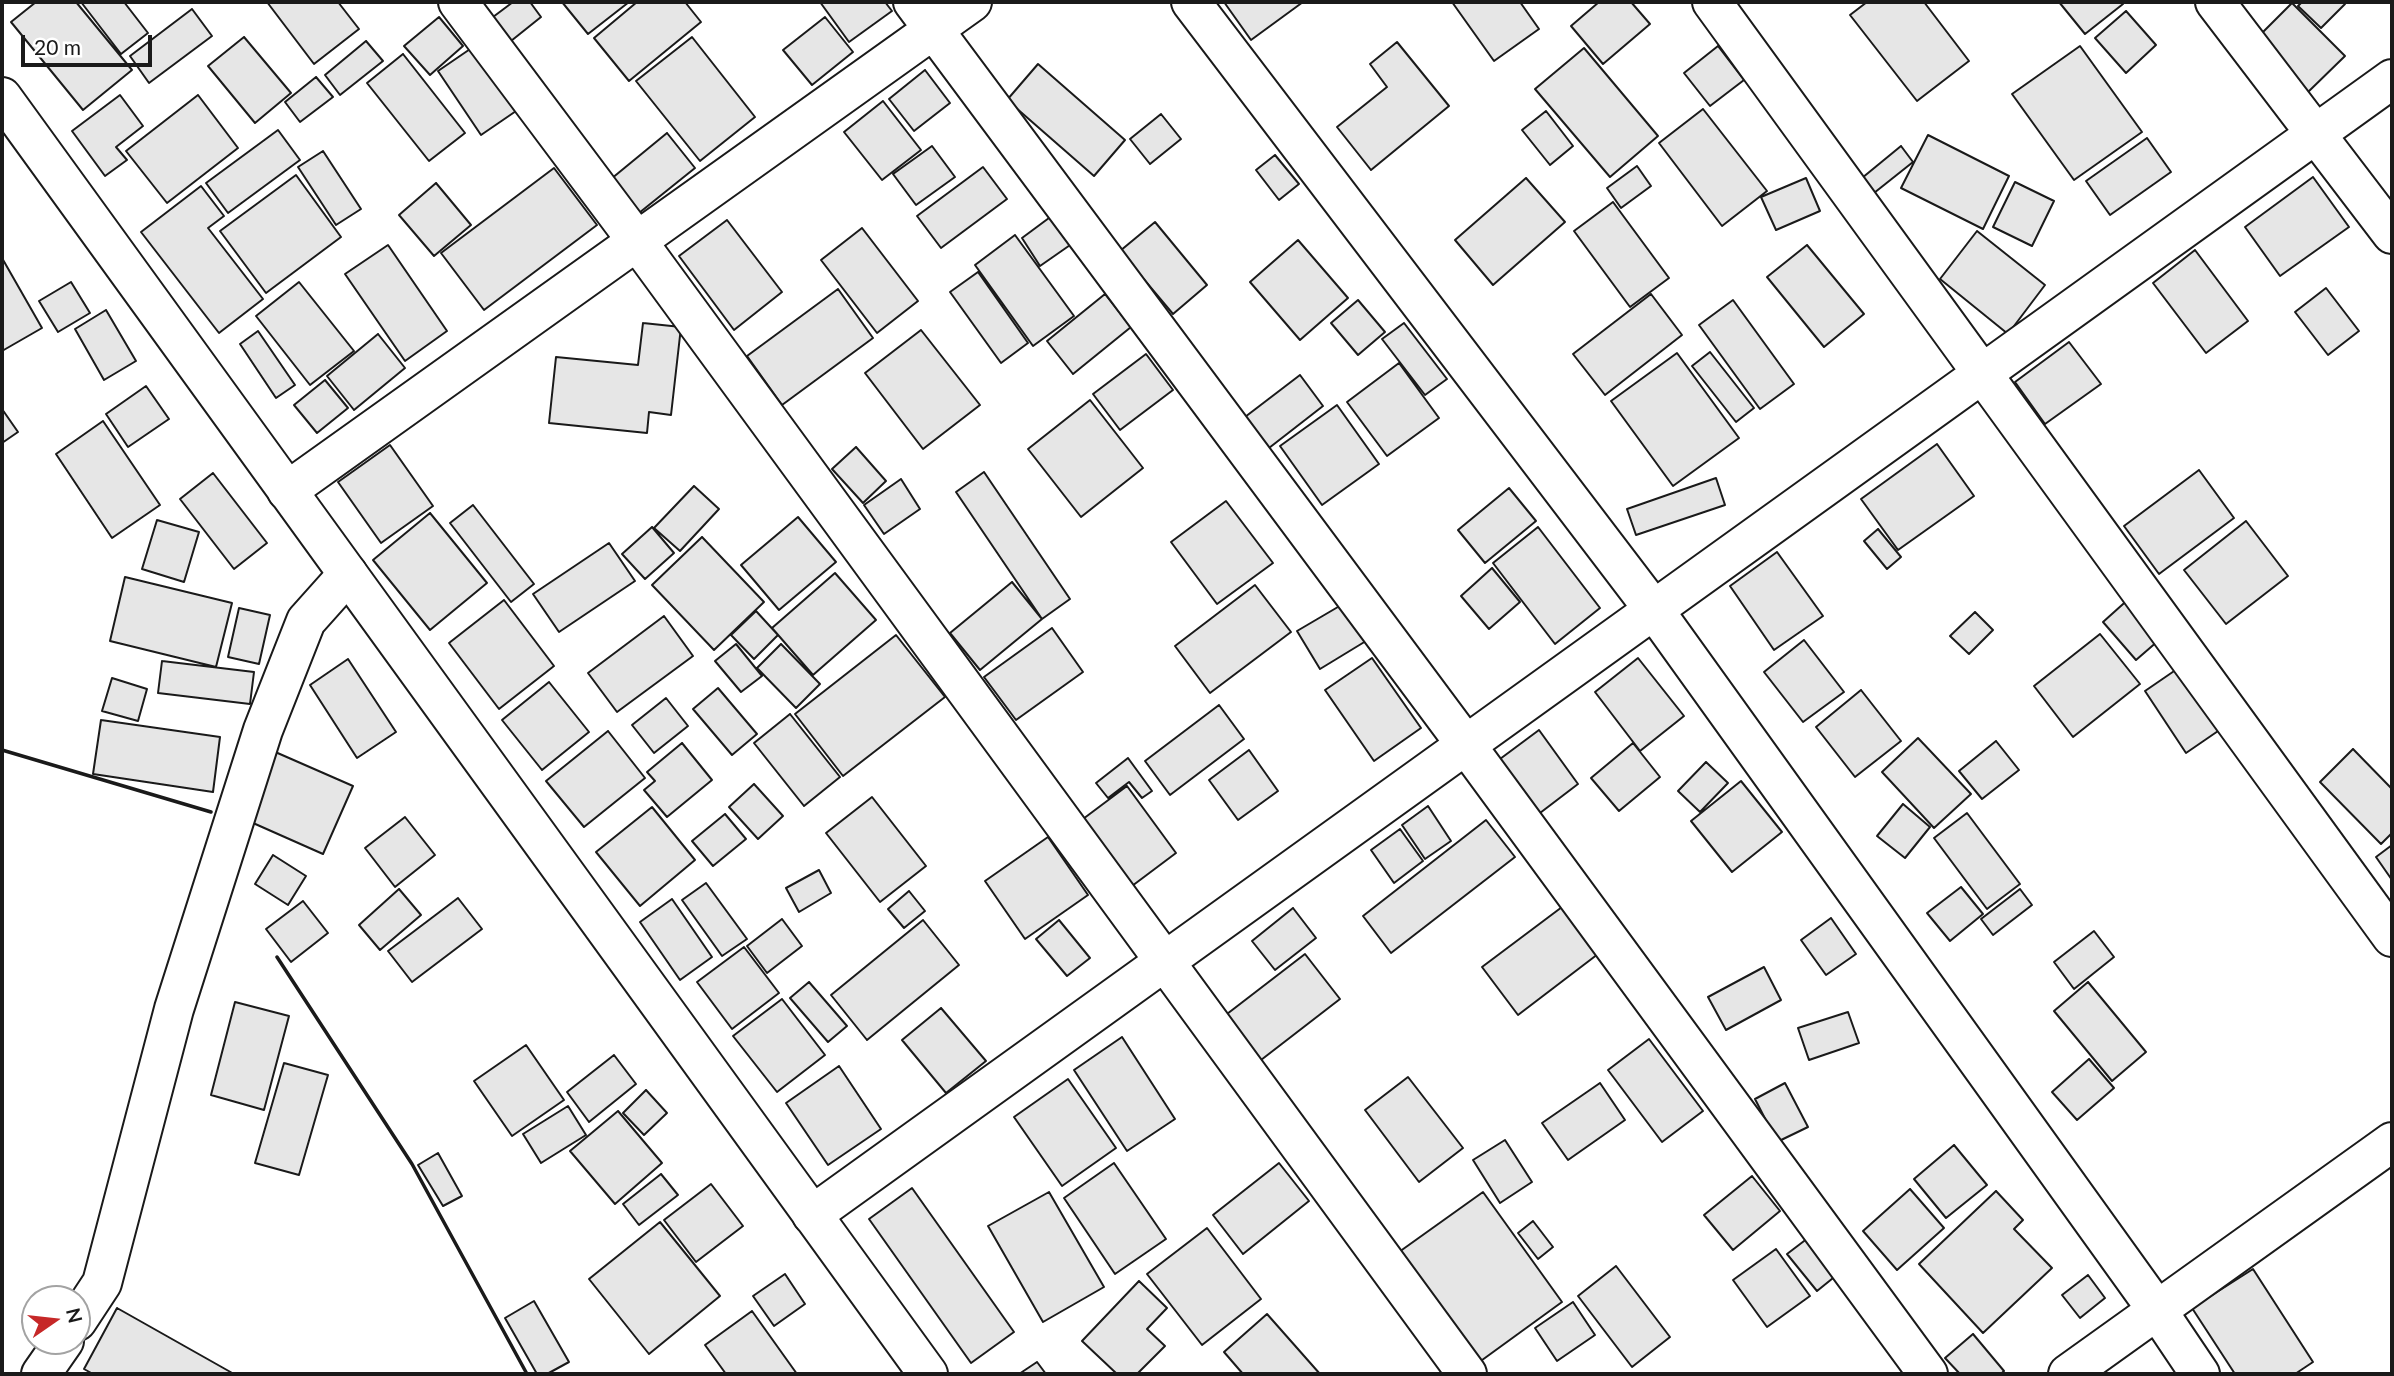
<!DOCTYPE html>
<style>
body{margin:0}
#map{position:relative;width:2394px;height:1376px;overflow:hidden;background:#fff;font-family:Lato,sans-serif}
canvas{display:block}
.frame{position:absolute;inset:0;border:4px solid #1a1a1a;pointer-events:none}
.north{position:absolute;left:21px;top:1285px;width:70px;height:70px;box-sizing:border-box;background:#fff;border:2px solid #a3a3a3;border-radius:50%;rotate:76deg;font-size:19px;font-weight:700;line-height:28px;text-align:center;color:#1a1a1a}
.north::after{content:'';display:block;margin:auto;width:24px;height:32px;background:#c62828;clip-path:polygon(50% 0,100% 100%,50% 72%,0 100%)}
.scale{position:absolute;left:21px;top:35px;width:131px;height:32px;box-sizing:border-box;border:4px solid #1a1a1a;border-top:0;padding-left:9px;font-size:21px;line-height:24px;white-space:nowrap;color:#1a1a1a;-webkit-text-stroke:5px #fff;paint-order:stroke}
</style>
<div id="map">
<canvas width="2394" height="1376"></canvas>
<div class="frame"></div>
<div class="north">N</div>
<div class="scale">20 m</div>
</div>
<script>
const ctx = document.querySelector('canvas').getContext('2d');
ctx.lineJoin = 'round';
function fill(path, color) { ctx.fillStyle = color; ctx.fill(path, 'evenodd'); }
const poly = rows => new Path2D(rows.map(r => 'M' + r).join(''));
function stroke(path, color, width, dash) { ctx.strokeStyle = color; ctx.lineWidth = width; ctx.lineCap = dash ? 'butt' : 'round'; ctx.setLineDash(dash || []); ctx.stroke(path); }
const building = poly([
 [36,2,76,2,132,70,83,110,11,22,36,2],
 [81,2,124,2,148,33,121,54,81,2],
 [267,2,338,2,359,29,314,64,267,2],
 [513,2,530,2,541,17,511,41,493,17,513,2],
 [562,2,629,2,588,34,562,2],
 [637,2,685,2,701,22,629,81,594,38,637,2],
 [820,2,885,2,892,11,849,42,820,2],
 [1224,2,1303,2,1251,40,1224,2],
 [1452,2,1520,2,1539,29,1494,61,1452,2],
 [1599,2,1631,2,1650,24,1603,64,1571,26,1599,2],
 [1867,2,1924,2,1969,61,1917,101,1850,15,1867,2],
 [2059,2,2121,2,2123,4,2085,34,2059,2],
 [2302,2,2342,2,2345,4,2321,28,2298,6,2302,2],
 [2292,3,2345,56,2306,94,2254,41,2292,3],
 [192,9,212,36,149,83,130,56,192,9],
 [2126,11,2156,45,2126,73,2095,38,2126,11],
 [439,17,463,46,430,75,404,46,439,17],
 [825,17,853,52,812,85,783,50,825,17],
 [244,37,291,93,255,123,208,66,244,37],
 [692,37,755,117,700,161,636,81,692,37],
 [366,41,383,61,340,95,325,75,366,41],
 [1397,42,1449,106,1371,170,1337,127,1387,87,1370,64,1397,42],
 [476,45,519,109,481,135,438,71,476,45],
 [1718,46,1744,80,1710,106,1684,73,1718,46],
 [2080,46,2142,132,2074,180,2012,94,2080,46],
 [1584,48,1658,136,1610,177,1535,89,1584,48],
 [403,54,465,133,429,161,367,83,403,54],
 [1038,64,1125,140,1094,176,1007,100,1038,64],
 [925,70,950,103,914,131,889,99,925,70],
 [316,77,333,97,300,122,285,102,316,77],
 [120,95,143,126,116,147,127,160,105,176,72,131,120,95],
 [198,95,238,148,167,203,126,151,198,95],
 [883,101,921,150,882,180,844,132,883,101],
 [1703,109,1767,191,1722,226,1659,143,1703,109],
 [1546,111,1573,146,1550,165,1522,130,1546,111],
 [1161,114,1181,139,1150,164,1130,139,1161,114],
 [278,130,300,160,228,213,206,183,278,130],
 [667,133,695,168,639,213,611,179,667,133],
 [1928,135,2009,176,1983,229,1901,188,1928,135],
 [2147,138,2171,172,2110,215,2086,181,2147,138],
 [932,146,955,177,916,205,893,174,932,146],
 [1901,146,1913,162,1874,193,1862,178,1901,146],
 [323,151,361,209,336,225,298,167,323,151],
 [1275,155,1299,184,1279,200,1256,170,1275,155],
 [1637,166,1651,186,1621,208,1607,188,1637,166],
 [983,167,1007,199,941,248,917,216,983,167],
 [554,168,597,225,484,310,441,253,554,168],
 [296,175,341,237,266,293,220,231,296,175],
 [2313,177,2349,227,2280,276,2245,227,2313,177],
 [1526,178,1565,222,1493,285,1455,240,1526,178],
 [1806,178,1820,211,1776,230,1761,197,1806,178],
 [2015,182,2054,201,2032,246,1993,227,2015,182],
 [436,183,471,225,434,256,399,215,436,183],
 [201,186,224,216,208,228,263,299,219,333,141,232,201,186],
 [1613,202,1669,278,1630,307,1574,231,1613,202],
 [1053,215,1073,243,1040,266,1022,238,1053,215],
 [727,220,782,292,734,330,679,256,727,220],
 [1155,222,1207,285,1173,314,1120,251,1155,222],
 [862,228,918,301,877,333,821,260,862,228],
 [1977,231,2045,285,2008,334,1940,279,1977,231],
 [1015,235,1074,316,1033,346,975,265,1015,235],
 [1298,240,1348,298,1300,340,1250,282,1298,240],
 [388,245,447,331,405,361,345,274,388,245],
 [1807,245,1864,314,1824,347,1767,277,1807,245],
 [2195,250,2248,321,2206,353,2153,283,2195,250],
 [2,258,42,328,2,351,2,258],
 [978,272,1028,343,1001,363,950,292,978,272],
 [71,282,90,313,58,332,39,301,71,282],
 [299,282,354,351,310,385,256,316,299,282],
 [2326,288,2359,331,2328,355,2295,312,2326,288],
 [838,289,873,338,782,405,747,356,838,289],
 [1105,294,1131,327,1073,374,1047,341,1105,294],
 [1651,294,1682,335,1605,395,1573,354,1651,294],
 [1358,300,1385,332,1358,355,1331,323,1358,300],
 [1733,300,1794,384,1760,409,1699,325,1733,300],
 [106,310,136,361,104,380,75,329,106,310],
 [643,323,681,327,671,415,649,412,647,433,549,423,556,357,638,365,643,323],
 [1404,323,1447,379,1425,395,1382,339,1404,323],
 [921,330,980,405,923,449,865,373,921,330],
 [258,331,295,385,276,398,240,344,258,331],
 [378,334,405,368,354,410,327,376,378,334],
 [2069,342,2101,384,2045,424,2015,382,2069,342],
 [1710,352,1754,408,1736,422,1692,366,1710,352],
 [1677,353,1739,438,1673,486,1611,401,1677,353],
 [1146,354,1173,390,1120,430,1093,394,1146,354],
 [1399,363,1439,418,1387,456,1347,402,1399,363],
 [1300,375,1323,406,1269,448,1245,417,1300,375],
 [325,380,348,408,317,433,294,405,325,380],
 [146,386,169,419,128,447,106,414,146,386],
 [1090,400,1143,468,1081,517,1028,449,1090,400],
 [1337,405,1379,464,1322,505,1280,446,1337,405],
 [2,409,18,432,2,443,2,409],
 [103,421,160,505,112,538,56,454,103,421],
 [1937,444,1974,496,1898,550,1861,499,1937,444],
 [390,445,433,506,381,543,338,482,390,445],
 [856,447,886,481,863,503,832,469,856,447],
 [2199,470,2234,518,2159,574,2124,526,2199,470],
 [984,472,1070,599,1042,619,956,492,984,472],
 [213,473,267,543,234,569,180,499,213,473],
 [1716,478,1725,505,1636,535,1627,509,1716,478],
 [901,479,920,509,884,534,864,505,901,479],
 [694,486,719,509,680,551,654,528,694,486],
 [1509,488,1536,521,1485,563,1458,530,1509,488],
 [1226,501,1273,563,1217,604,1171,542,1226,501],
 [473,505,534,584,511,602,450,523,473,505],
 [430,513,487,583,430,630,373,560,430,513],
 [798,517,836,562,779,610,741,565,798,517],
 [157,520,199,532,184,582,142,569,157,520],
 [2246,521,2288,576,2226,624,2184,570,2246,521],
 [652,527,674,553,645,579,622,554,652,527],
 [1538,527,1600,608,1555,644,1493,563,1538,527],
 [1878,529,1901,557,1887,569,1864,541,1878,529],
 [702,537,764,602,714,650,652,585,702,537],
 [609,543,635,581,559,632,533,594,609,543],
 [1777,552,1823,616,1774,650,1730,586,1777,552],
 [1492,568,1520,602,1489,629,1461,596,1492,568],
 [835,573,876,620,813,675,772,628,835,573],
 [125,577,232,603,216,667,110,641,125,577],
 [1012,582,1042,619,980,670,950,633,1012,582],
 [1255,585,1291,632,1210,693,1175,646,1255,585],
 [2132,596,2166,634,2136,660,2103,622,2132,596],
 [504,600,554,666,499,709,449,643,504,600],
 [1343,604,1366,641,1320,669,1297,631,1343,604],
 [239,608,270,615,259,664,228,657,239,608],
 [756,611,778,635,754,659,731,635,756,611],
 [1975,612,1993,630,1969,654,1950,636,1975,612],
 [664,616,693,656,617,712,588,673,664,616],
 [1052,628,1083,672,1016,720,984,677,1052,628],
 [2100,634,2140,684,2073,737,2034,686,2100,634],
 [896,635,945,697,843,776,795,714,896,635],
 [1804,640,1844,692,1803,722,1764,672,1804,640],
 [736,644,762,676,741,692,715,661,736,644],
 [781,644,820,684,796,708,757,668,781,644],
 [1372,658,1421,728,1374,761,1325,690,1372,658],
 [1638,658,1684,716,1640,751,1595,692,1638,658],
 [348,659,396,732,357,758,310,685,348,659],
 [162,661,254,672,250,704,158,693,162,661],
 [2180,667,2221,729,2186,753,2145,691,2180,667],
 [112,678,147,689,138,721,102,711,112,678],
 [549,682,589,732,542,770,502,720,549,682],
 [718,688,757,734,732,755,693,709,718,688],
 [1861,690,1901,741,1855,777,1816,727,1861,690],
 [666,698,688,726,654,753,632,725,666,698],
 [1219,705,1244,739,1170,795,1145,761,1219,705],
 [790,714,840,777,804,806,754,743,790,714],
 [101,720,220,737,213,792,93,774,101,720],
 [1539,730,1578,784,1540,813,1500,759,1539,730],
 [608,731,645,778,584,827,546,781,608,731],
 [1918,738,1971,794,1934,828,1882,772,1918,738],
 [1996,741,2019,770,1982,799,1959,771,1996,741],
 [682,743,712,780,667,817,644,790,655,781,647,772,682,743],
 [1633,743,1660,777,1619,811,1591,778,1633,743],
 [2353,749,2392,789,2392,833,2381,844,2320,782,2353,749],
 [1249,750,1278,791,1238,820,1209,780,1249,750],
 [273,751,353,786,323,854,244,819,273,751],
 [1128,758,1152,791,1142,798,1129,782,1108,798,1096,783,1128,758],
 [1706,762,1728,783,1700,812,1678,791,1706,762],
 [1741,781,1782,832,1732,872,1691,821,1741,781],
 [754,784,783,816,758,839,729,807,754,784],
 [1127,786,1176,853,1128,889,1079,822,1127,786],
 [872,797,926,866,880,902,826,833,872,797],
 [1903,804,1930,827,1905,858,1877,836,1903,804],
 [1428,806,1451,841,1425,859,1402,825,1428,806],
 [652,807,695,860,640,906,596,852,652,807],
 [1967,813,2020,884,1987,909,1934,838,1967,813],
 [725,814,746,839,713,866,692,841,725,814],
 [405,817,435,855,395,887,365,848,405,817],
 [1486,820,1515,857,1391,953,1363,916,1486,820],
 [1400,829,1423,861,1394,883,1371,850,1400,829],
 [1048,837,1088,895,1025,939,985,881,1048,837],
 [2392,845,2392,880,2376,857,2392,845],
 [273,855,306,876,288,905,255,884,273,855],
 [819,870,831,893,799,912,786,888,819,870],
 [706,883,747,939,722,956,682,900,706,883],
 [1961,887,1983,914,1950,941,1927,913,1961,887],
 [399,889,421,915,380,950,359,925,399,889],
 [2020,889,2032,905,1993,935,1981,919,2020,889],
 [909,891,925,911,904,928,888,909,909,891],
 [458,898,482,929,412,982,388,951,458,898],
 [672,899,712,957,680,980,640,922,672,899],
 [303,901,328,933,291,962,266,929,303,901],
 [1562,907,1598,954,1518,1015,1482,967,1562,907],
 [1293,908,1316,938,1275,970,1252,941,1293,908],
 [1831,918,1856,954,1826,975,1801,940,1831,918],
 [782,919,802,946,767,973,747,946,782,919],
 [923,920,959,965,867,1040,831,995,923,920],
 [1059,920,1090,958,1067,976,1036,939,1059,920],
 [2094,931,2114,957,2074,989,2054,962,2094,931],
 [744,947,779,993,732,1029,697,982,744,947],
 [1305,954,1340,999,1261,1060,1227,1014,1305,954],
 [1764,967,1781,1000,1726,1030,1708,997,1764,967],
 [809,982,847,1026,828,1042,790,998,809,982],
 [2088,982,2146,1052,2112,1081,2054,1011,2088,982],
 [782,999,825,1055,777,1092,733,1036,782,999],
 [235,1002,289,1016,264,1110,211,1095,235,1002],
 [941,1008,986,1061,946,1093,902,1040,941,1008],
 [1848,1012,1859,1043,1809,1060,1798,1028,1848,1012],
 [1122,1037,1175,1119,1127,1151,1074,1070,1122,1037],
 [1649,1039,1703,1111,1662,1142,1608,1070,1649,1039],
 [526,1045,564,1100,512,1136,474,1081,526,1045],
 [614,1055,636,1084,589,1122,567,1092,614,1055],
 [2089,1059,2114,1088,2077,1120,2052,1092,2089,1059],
 [284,1063,328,1075,299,1175,255,1163,284,1063],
 [839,1066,881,1129,828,1165,786,1103,839,1066],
 [1408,1077,1463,1148,1419,1182,1365,1110,1408,1077],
 [1068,1079,1116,1148,1062,1186,1014,1117,1068,1079],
 [1600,1083,1625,1120,1568,1160,1542,1123,1600,1083],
 [1785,1083,1808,1127,1777,1142,1755,1099,1785,1083],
 [646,1090,667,1113,644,1135,623,1113,646,1090],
 [568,1106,586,1135,541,1163,523,1134,568,1106],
 [618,1111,662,1163,615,1204,570,1151,618,1111],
 [1505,1140,1532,1182,1500,1203,1473,1160,1505,1140],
 [1954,1145,1987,1185,1946,1218,1914,1179,1954,1145],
 [438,1153,462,1196,443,1206,418,1165,438,1153],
 [1114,1163,1166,1239,1115,1274,1064,1198,1114,1163],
 [1279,1163,1309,1201,1243,1254,1213,1215,1279,1163],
 [661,1174,678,1195,639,1225,623,1204,661,1174],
 [1752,1176,1780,1211,1733,1250,1704,1215,1752,1176],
 [711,1184,743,1226,696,1262,664,1220,711,1184],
 [912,1188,1014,1332,971,1363,869,1219,912,1188],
 [1910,1189,1944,1228,1897,1270,1863,1231,1910,1189],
 [1996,1191,2023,1220,2014,1229,2052,1268,1983,1333,1919,1264,1996,1191],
 [1049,1192,1104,1287,1043,1322,988,1226,1049,1192],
 [1483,1192,1562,1302,1478,1363,1399,1252,1483,1192],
 [1533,1221,1553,1247,1538,1259,1518,1233,1533,1221],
 [660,1222,720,1296,649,1354,589,1279,660,1222],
 [1207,1228,1261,1299,1202,1345,1147,1274,1207,1228],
 [1808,1238,1838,1274,1817,1291,1787,1254,1808,1238],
 [1776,1249,1810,1296,1767,1327,1733,1280,1776,1249],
 [1616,1266,1670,1337,1632,1367,1578,1296,1616,1266],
 [2253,1269,2313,1362,2295,1374,2235,1374,2192,1308,2253,1269],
 [785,1274,805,1304,774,1326,753,1296,785,1274],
 [2088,1275,2105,1298,2080,1318,2062,1295,2088,1275],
 [1139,1281,1167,1308,1147,1329,1165,1346,1137,1374,1117,1374,1082,1341,1139,1281],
 [534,1301,569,1362,547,1374,537,1374,505,1318,534,1301],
 [1573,1302,1595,1335,1557,1361,1535,1328,1573,1302],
 [117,1308,234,1374,93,1374,84,1369,117,1308],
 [752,1311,797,1374,726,1374,705,1345,752,1311],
 [1267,1314,1320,1374,1243,1374,1224,1352,1267,1314],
 [1973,1334,2004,1371,2001,1374,1960,1374,1945,1358,1973,1334],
 [1037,1362,1046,1374,1019,1374,1037,1362]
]);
fill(building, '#e6e6e6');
stroke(building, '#1a1a1a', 2);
const street = poly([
 [458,2,637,241,1467,1374],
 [913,2,1466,745,1928,1374],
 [1191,2,1654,610,2157,1310,2200,1374],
 [1712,2,2392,937],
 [2215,2,2392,234],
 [287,491,972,2],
 [812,1215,2392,79],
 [77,1321,102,1283,174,1009,263,730,306,621,348,574],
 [41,1374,64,1341],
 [2068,1374,2392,1142]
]);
const secondary = poly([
 [2,97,928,1374]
]);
stroke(street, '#1a1a1a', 42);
stroke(secondary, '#1a1a1a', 42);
stroke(street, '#fff', 38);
stroke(secondary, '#fff', 38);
stroke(poly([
 [2,750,211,812],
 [277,957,412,1164,527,1374]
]), '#1a1a1a', 3.5);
</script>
